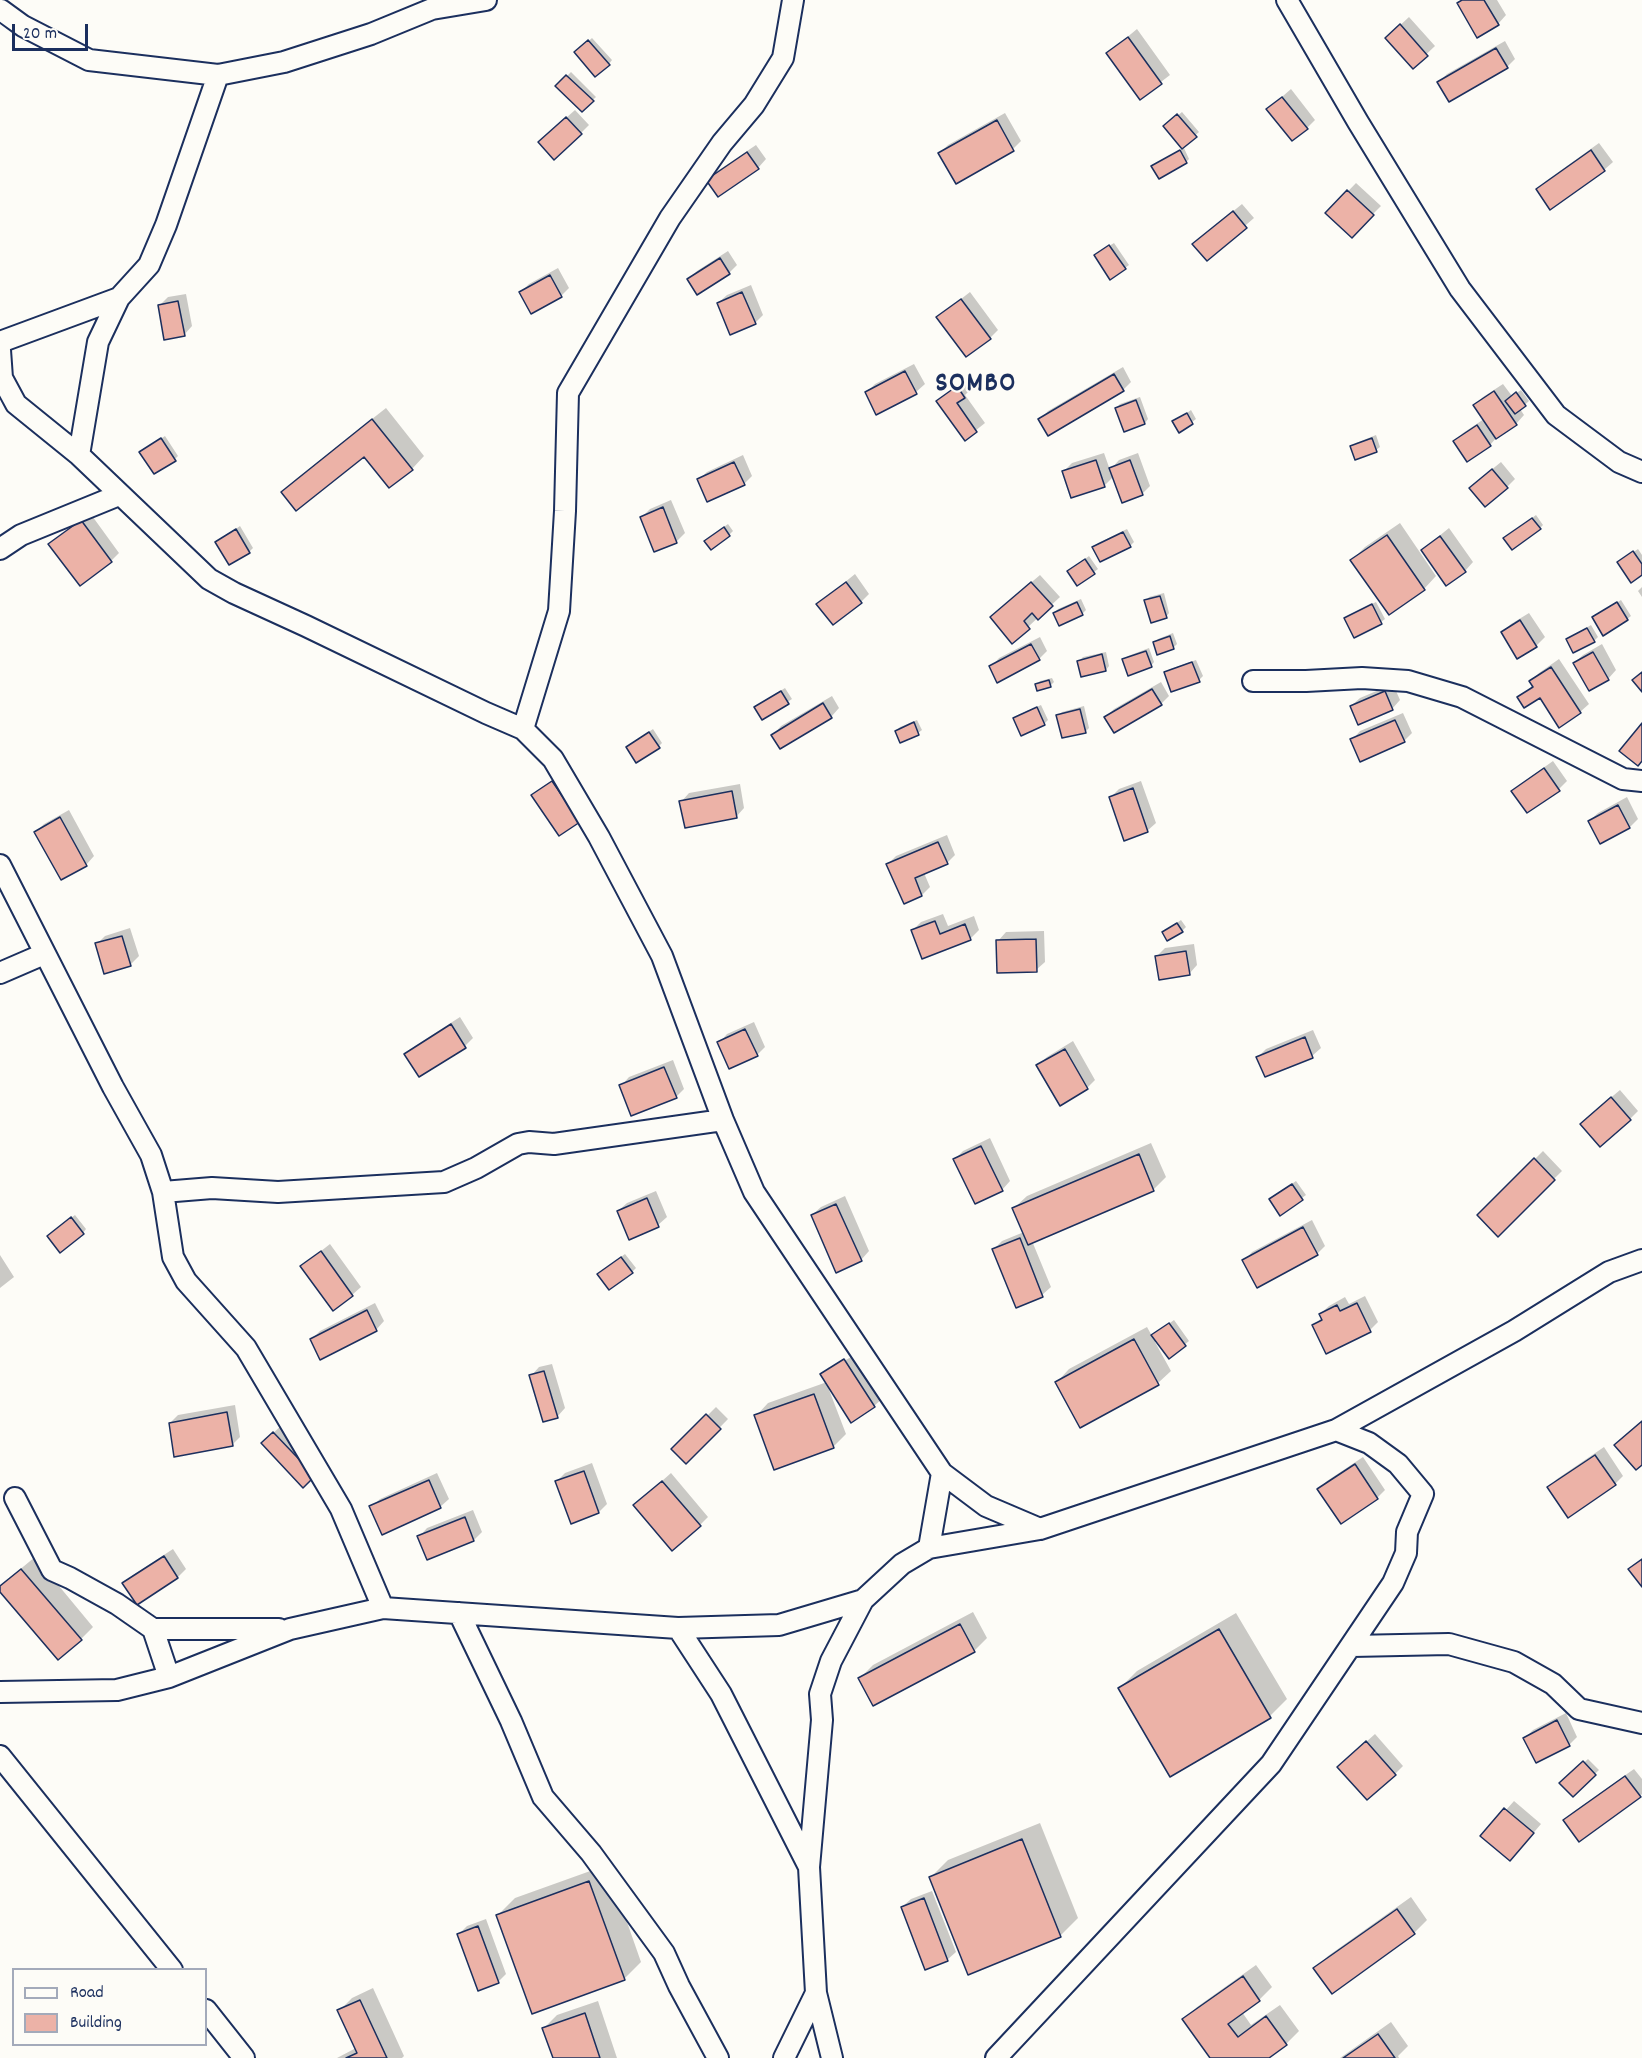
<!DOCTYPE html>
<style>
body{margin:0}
#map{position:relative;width:1642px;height:2058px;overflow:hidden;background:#fdfcf7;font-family:Dekko,sans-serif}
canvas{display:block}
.legend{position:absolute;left:12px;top:1968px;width:195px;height:78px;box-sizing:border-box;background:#fdfcf7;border:2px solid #a3aaba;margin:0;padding:8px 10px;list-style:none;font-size:18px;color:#1b2f5e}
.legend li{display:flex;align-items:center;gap:12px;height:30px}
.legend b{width:30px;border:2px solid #a3aaba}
.scale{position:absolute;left:12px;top:24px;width:76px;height:27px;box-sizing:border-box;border:3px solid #1b2f5e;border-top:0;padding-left:8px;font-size:18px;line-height:21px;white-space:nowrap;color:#1b2f5e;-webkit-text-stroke:4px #fdfcf7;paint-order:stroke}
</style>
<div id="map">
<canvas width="1642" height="2058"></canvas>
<ul class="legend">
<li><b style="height:8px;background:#fdfcf7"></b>Road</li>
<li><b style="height:16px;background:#ecb2a7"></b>Building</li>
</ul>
<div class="scale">20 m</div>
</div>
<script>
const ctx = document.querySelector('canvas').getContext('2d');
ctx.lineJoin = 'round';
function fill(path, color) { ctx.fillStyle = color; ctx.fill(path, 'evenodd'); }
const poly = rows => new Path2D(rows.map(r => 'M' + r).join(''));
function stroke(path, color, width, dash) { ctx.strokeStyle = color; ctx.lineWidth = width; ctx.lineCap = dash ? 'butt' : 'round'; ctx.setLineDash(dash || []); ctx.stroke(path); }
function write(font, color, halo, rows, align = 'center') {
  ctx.font = font + ' Dekko,sans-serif'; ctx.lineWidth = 4.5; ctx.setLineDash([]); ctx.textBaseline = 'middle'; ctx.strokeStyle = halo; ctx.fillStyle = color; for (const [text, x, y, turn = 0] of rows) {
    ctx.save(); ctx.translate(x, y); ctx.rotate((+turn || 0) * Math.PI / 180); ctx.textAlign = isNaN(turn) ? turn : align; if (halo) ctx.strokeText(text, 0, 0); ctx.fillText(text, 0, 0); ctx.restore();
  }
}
fill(poly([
 [1462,0,1497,0,1506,15,1498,24],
 [1409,17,1435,46,1413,67,1395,30],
 [1137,29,1170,75,1140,98,1108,53],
 [592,38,612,60,609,64,580,49],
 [1505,41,1515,59,1507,67,1439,82,1447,74],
 [571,72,596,97,582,110,557,86],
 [1291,89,1315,120,1307,128,1268,109],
 [575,110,589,125,581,133,548,134],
 [1182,112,1199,132,1183,146,1189,159,1186,162,1153,166,1184,148,1165,126],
 [1005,113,1021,141,1013,149,957,182,940,153,948,145],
 [1599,143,1613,162,1604,170,1551,208,1538,189,1546,181],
 [756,145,766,159,758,168,718,195,708,180,716,172],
 [1356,183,1381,206,1351,236,1327,213],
 [1242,204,1254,218,1207,259,1203,236],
 [1114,243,1129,265,1125,268,1099,252],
 [728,251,737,265,729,273,689,279,697,271],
 [558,268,569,288,561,296,521,292,529,284],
 [751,285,763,315,755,323,718,303,727,295],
 [970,292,998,330,990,338,938,317],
 [186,294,192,326,184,335,160,305,168,297],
 [914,364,925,384,916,392,877,413,867,392,875,384],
 [1123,367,1131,382,1123,390,1040,420,1048,411],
 [965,379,972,388,965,395,985,423,965,439,938,401],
 [1503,384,1512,396,1521,390,1529,401,1520,409,1524,415,1516,424,1498,436,1490,445,1467,460,1455,441,1463,433,1484,419,1475,405,1483,397],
 [1140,397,1148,419,1145,423,1125,430,1116,408,1120,404],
 [386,408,424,456,412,469,364,455,283,492,296,479],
 [1191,410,1196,419,1180,431,1174,422],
 [1376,435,1380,447,1376,450,1352,447,1356,443],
 [165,436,178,456,175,459,145,449],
 [1104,453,1110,470,1119,460,1138,453,1150,486,1142,494,1114,476,1104,486,1064,471,1072,463],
 [743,455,752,476,744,484,698,480,707,472],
 [1501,462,1515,479,1507,487,1479,480],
 [671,500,685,533,677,541,655,550,642,517,650,509],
 [90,513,119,553,111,561,50,544],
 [1536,515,1543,525,1540,528,1509,535],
 [1400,523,1436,576,1424,589,1352,560,1365,547],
 [728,524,733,531,729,535,710,537],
 [240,526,253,548,249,552,217,542],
 [1449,528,1473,562,1465,571,1422,550],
 [1127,529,1134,542,1130,546,1094,547,1098,543],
 [1638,549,1642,555,1642,573,1623,559],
 [1089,556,1098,569,1078,584,1073,568],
 [855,574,869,594,861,602,818,604],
 [1040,575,1060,597,1012,642,1000,609],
 [1642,587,1642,597,1638,591],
 [1164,593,1169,613,1166,617,1146,601,1149,597],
 [1081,599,1086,610,1082,614,1054,613,1058,609],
 [1621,600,1631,616,1627,619,1594,617],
 [1376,602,1385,619,1381,622,1346,618,1349,615],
 [1529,613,1545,637,1536,646,1518,657,1503,632,1511,624],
 [1591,625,1598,637,1594,641,1567,639],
 [1173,633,1177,644,1173,648,1155,643,1158,639],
 [1040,637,1047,651,1039,659,991,667,999,658],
 [1602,644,1616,670,1608,679,1574,663,1583,655],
 [1149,648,1154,662,1151,666,1124,660,1128,656],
 [1106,652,1109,666,1106,670,1079,661,1083,657],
 [1559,659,1589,704,1580,712,1540,695,1519,698,1533,685,1531,681,1539,673],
 [1196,660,1203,676,1199,680,1166,673,1170,669],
 [1052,678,1054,682,1050,686,1036,685,1040,681],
 [1161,682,1169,696,1161,704,1106,717,1114,709],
 [1393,684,1400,700,1392,709,1351,706,1360,698],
 [785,688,792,699,763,718,760,704],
 [832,696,839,708,831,717,781,747,773,735,781,726],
 [1041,705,1048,720,1044,724,1015,718,1018,715],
 [1084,706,1089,728,1086,731,1063,737,1058,716,1062,712],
 [1403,713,1412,733,1404,741,1352,740,1360,731],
 [917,720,922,730,918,733,901,741,896,731,900,727],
 [653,729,662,743,659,746,632,743],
 [1553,761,1567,781,1559,789,1527,811,1513,791,1522,783],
 [561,774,579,821,533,795,542,787],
 [1141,781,1156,823,1147,831,1111,797,1119,789],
 [740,784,744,808,736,817,681,802,689,793],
 [1627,797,1638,819,1630,827,1600,842,1589,821,1598,813],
 [69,810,94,856,86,865,36,832,44,824],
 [947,835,955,855,947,863,924,873,930,887,922,895,888,864,896,856],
 [943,914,948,926,974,916,979,930,970,939,913,930,921,922],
 [1181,920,1186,927,1182,931,1163,932],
 [130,928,139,956,130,965,97,944,105,936],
 [1044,931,1045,962,1036,970,998,941,1006,932],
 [1194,944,1197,965,1189,974,1157,956,1165,948],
 [460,1017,473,1038,465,1046,406,1054,415,1046],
 [754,1022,765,1047,757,1055,719,1043,727,1034],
 [1313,1030,1321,1048,1312,1056,1265,1075,1258,1057,1266,1049],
 [1073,1041,1095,1080,1087,1088,1038,1065,1047,1057],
 [673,1060,684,1089,676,1097,621,1086,629,1077],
 [1620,1090,1638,1111,1630,1119,1590,1115],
 [990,1138,1010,1181,1002,1190,955,1159,963,1151],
 [1151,1143,1166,1177,1153,1190,1032,1241,1051,1287,1042,1295,994,1249,1002,1241,1024,1232,1014,1208,1027,1196],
 [1543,1151,1562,1171,1498,1234,1479,1215],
 [1296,1181,1306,1195,1280,1214,1274,1196],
 [656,1191,667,1217,658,1225,630,1238,618,1211,627,1203],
 [845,1196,869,1251,861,1260,812,1215,821,1207],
 [75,1215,86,1229,83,1233,52,1232],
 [1312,1220,1325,1246,1317,1254,1244,1261,1252,1252],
 [330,1244,361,1287,352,1295,302,1266],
 [625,1254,636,1268,632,1272,602,1271],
 [0,1255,14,1277,0,1288],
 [1365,1296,1378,1322,1370,1330,1314,1326,1322,1317,1320,1314,1329,1306,1345,1297,1349,1304],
 [375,1303,384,1321,376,1330,312,1339,320,1331],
 [1174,1320,1189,1341,1169,1357,1157,1340,1155,1342,1171,1371,1158,1383,1057,1382,1069,1369,1147,1327,1152,1336],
 [853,1352,883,1398,874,1406,852,1421,828,1387,846,1434,833,1447,756,1416,768,1403,827,1382,822,1375,829,1367,829,1370,851,1357,850,1354],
 [552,1364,565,1408,557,1417,531,1376,539,1367],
 [235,1405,240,1437,232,1445,170,1423,178,1415],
 [716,1407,728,1419,686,1462,674,1449],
 [282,1425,322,1467,303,1486,271,1435],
 [1604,1447,1623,1476,1615,1484,1549,1487,1557,1479],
 [1363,1457,1385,1490,1377,1498,1319,1489,1327,1481],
 [592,1463,607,1504,599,1512,572,1522,556,1482,565,1473],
 [437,1473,449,1499,440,1507,371,1507,380,1499],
 [671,1473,708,1517,700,1525,644,1497],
 [473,1510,482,1532,474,1540,427,1558,419,1537,427,1528],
 [173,1549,186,1569,178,1577,137,1603,124,1583,133,1575],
 [35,1557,93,1627,81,1639,0,1590,12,1576],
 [973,1612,987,1638,974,1651,860,1678,873,1665],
 [1236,1613,1287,1699,1270,1716,1120,1688,1137,1671],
 [1566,1713,1577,1737,1569,1745,1525,1738,1533,1730],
 [1375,1734,1403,1766,1395,1774,1347,1759],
 [1588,1759,1599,1770,1573,1795,1562,1783],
 [1634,1769,1642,1779,1642,1794,1640,1796,1565,1821,1573,1812],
 [1514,1801,1541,1824,1518,1851,1483,1836],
 [1040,1823,1078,1918,1061,1935,969,1973,931,1877,948,1860],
 [607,1865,641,1962,624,1979,498,1915,515,1898],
 [932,1891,956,1952,947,1960,902,1907,911,1899],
 [1411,1897,1427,1920,1414,1933,1332,1992,1315,1969,1328,1956],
 [486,1919,506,1974,498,1982,459,1934,467,1926],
 [1256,1965,1272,1987,1259,2000,1242,2012,1251,2025,1280,2005,1299,2031,1286,2044,1266,2058,1212,2058,1184,2020,1197,2007],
 [373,1988,404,2056,402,2058,337,2058,356,2048,339,2011,352,1998],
 [598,2001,617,2058,554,2058,544,2028,557,2015],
 [1391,2022,1408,2046,1398,2056,1399,2058,1340,2058]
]), '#0003');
const building = poly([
 [1462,0,1484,0,1499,25,1477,38,1457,3,1462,0],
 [1400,24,1428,56,1413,69,1385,38,1400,24],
 [1128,37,1162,84,1140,100,1106,53,1128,37],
 [588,40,610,65,595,77,574,52,588,40],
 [1496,48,1508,68,1449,102,1437,82,1496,48],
 [566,75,594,101,582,112,555,86,566,75],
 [1282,97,1308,129,1292,141,1266,109,1282,97],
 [1177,114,1197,137,1182,149,1163,126,1177,114],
 [566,117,582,134,554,160,538,142,566,117],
 [997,120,1014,151,956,184,938,153,997,120],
 [1180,150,1187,163,1159,179,1151,166,1180,150],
 [1591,150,1605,171,1550,210,1536,189,1591,150],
 [747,152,759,169,718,197,706,180,747,152],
 [1347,190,1374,215,1352,238,1325,213,1347,190],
 [1233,211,1247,228,1207,261,1192,244,1233,211],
 [1109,245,1126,269,1110,280,1094,255,1109,245],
 [720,258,730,274,697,295,687,279,720,258],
 [550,275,562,297,531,314,519,292,550,275],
 [742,292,756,324,730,335,717,303,742,292],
 [961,299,991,339,966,357,936,317,961,299],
 [178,301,185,336,164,340,158,305,178,301],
 [905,371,917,394,876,415,865,392,905,371],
 [1114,374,1124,391,1048,436,1038,419,1114,374],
 [957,386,965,398,957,403,977,432,965,441,936,401,957,386],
 [1494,391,1517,425,1496,439,1473,405,1494,391],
 [1516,392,1526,406,1515,414,1505,401,1516,392],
 [1136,400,1145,424,1124,432,1115,408,1136,400],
 [1187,413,1193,424,1179,433,1172,421,1187,413],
 [372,419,413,470,389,488,364,457,296,511,281,492,372,419],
 [1477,425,1491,446,1467,462,1453,441,1477,425],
 [161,438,176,461,154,474,139,452,161,438],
 [1372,438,1377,452,1355,460,1350,446,1372,438],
 [1096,460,1105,487,1071,498,1062,471,1096,460],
 [1130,460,1143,495,1122,503,1109,468,1130,460],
 [734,462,745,485,707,502,697,479,734,462],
 [1492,469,1508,488,1485,507,1469,488,1492,469],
 [663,507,677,543,654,552,640,517,663,507],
 [1532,518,1541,529,1512,550,1503,538,1532,518],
 [81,520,112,562,80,586,48,544,81,520],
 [724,527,730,536,711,550,704,541,724,527],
 [236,529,250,553,229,565,215,542,236,529],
 [1123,532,1131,547,1100,562,1092,547,1123,532],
 [1387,535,1425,590,1389,615,1350,560,1387,535],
 [1440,536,1466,572,1446,586,1421,550,1440,536],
 [1633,551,1642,564,1642,575,1631,583,1617,562,1633,551],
 [1085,559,1095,574,1077,586,1067,571,1085,559],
 [846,582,862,603,833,625,816,604,846,582],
 [1031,582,1053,606,1038,620,1032,613,1024,621,1030,629,1012,644,990,617,1031,582],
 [1160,596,1167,618,1151,623,1144,600,1160,596],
 [1077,602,1083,615,1059,626,1053,613,1077,602],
 [1617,602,1628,620,1603,636,1592,617,1617,602],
 [1372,604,1382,624,1354,638,1344,618,1372,604],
 [1520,620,1537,647,1517,659,1501,632,1520,620],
 [1587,628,1595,642,1573,653,1566,639,1587,628],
 [1170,636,1174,649,1157,655,1153,642,1170,636],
 [1031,644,1040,660,997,683,989,666,1031,644],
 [1146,651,1152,667,1128,676,1122,659,1146,651],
 [1593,652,1609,680,1589,691,1573,663,1593,652],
 [1102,654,1106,671,1081,677,1077,661,1102,654],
 [1192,662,1200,682,1171,692,1164,672,1192,662],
 [1551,667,1581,713,1559,728,1540,698,1524,708,1517,697,1533,687,1529,681,1551,667],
 [1642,672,1642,692,1632,680,1642,672],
 [1049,680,1051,687,1037,691,1035,684,1049,680],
 [1152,689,1162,705,1114,733,1104,717,1152,689],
 [781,691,789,704,762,720,754,707,781,691],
 [1385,691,1393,710,1358,725,1350,706,1385,691],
 [823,703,832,718,780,749,771,735,823,703],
 [1037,707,1045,725,1021,736,1013,718,1037,707],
 [1080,709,1086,733,1062,738,1056,715,1080,709],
 [1395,720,1405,742,1360,762,1350,739,1395,720],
 [914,722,919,735,900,743,895,731,914,722],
 [1642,723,1642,761,1638,766,1619,751,1642,723],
 [649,732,660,748,636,763,626,747,649,732],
 [1544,768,1560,791,1527,813,1511,791,1544,768],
 [552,781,580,822,559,836,531,795,552,781],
 [1133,788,1148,832,1124,841,1109,797,1133,788],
 [732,791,737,818,685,828,679,801,732,791],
 [1618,805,1630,828,1600,844,1588,821,1618,805],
 [60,817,87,866,61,880,34,832,60,817],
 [938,842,948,864,915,878,922,896,904,904,886,864,938,842],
 [935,921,940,934,965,924,971,940,922,959,911,930,935,921],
 [1177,923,1183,932,1167,941,1162,932,1177,923],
 [122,936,131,966,104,974,95,943,122,936],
 [1036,939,1037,972,997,973,996,940,1036,939],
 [1186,951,1190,975,1159,980,1155,956,1186,951],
 [451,1024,466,1048,419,1077,404,1054,451,1024],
 [745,1029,758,1056,729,1069,717,1042,745,1029],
 [1305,1037,1313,1058,1265,1077,1256,1057,1305,1037],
 [1065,1049,1088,1089,1060,1106,1036,1065,1065,1049],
 [664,1067,677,1098,631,1116,619,1085,664,1067],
 [1611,1097,1631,1120,1600,1147,1580,1124,1611,1097],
 [981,1146,1003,1191,975,1204,953,1159,981,1146],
 [1139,1154,1154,1191,1028,1245,1012,1208,1139,1154],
 [1534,1158,1555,1180,1498,1237,1477,1215,1534,1158],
 [1292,1184,1303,1200,1280,1216,1269,1199,1292,1184],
 [647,1198,659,1227,629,1240,617,1211,647,1198],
 [836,1204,862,1261,836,1273,811,1215,836,1204],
 [71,1217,84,1234,60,1253,47,1236,71,1217],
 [1303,1227,1318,1255,1257,1288,1242,1260,1303,1227],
 [1020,1238,1043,1297,1016,1308,992,1249,1020,1238],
 [321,1251,353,1296,333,1311,300,1266,321,1251],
 [621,1257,633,1273,609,1290,597,1274,621,1257],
 [1357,1303,1371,1332,1326,1354,1312,1325,1322,1320,1319,1314,1337,1305,1340,1311,1357,1303],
 [367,1310,377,1331,320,1360,310,1339,367,1310],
 [1169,1323,1186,1346,1169,1359,1151,1335,1169,1323],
 [1134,1339,1159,1385,1080,1428,1055,1382,1134,1339],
 [844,1359,875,1407,851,1423,820,1374,844,1359],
 [544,1371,558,1418,543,1422,529,1375,544,1371],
 [814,1394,834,1448,774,1470,754,1415,814,1394],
 [227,1412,233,1446,174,1457,169,1423,227,1412],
 [706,1414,721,1429,686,1464,671,1449,706,1414],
 [1642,1421,1642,1465,1636,1470,1614,1445,1642,1421],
 [273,1432,315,1476,303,1488,261,1443,273,1432],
 [1595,1455,1616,1485,1568,1518,1547,1487,1595,1455],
 [1355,1464,1378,1499,1341,1524,1317,1489,1355,1464],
 [584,1471,599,1513,571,1524,555,1481,584,1471],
 [429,1480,441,1508,382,1535,369,1506,429,1480],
 [662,1481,701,1526,672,1551,633,1505,662,1481],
 [465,1517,474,1541,427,1560,417,1536,465,1517],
 [164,1556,178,1578,137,1605,122,1583,164,1556],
 [1642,1559,1642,1587,1628,1569,1642,1559],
 [21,1569,82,1640,58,1660,0,1592,0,1586,21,1569],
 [960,1624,975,1652,873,1706,858,1678,960,1624],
 [1219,1629,1271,1718,1170,1777,1118,1688,1219,1629],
 [1557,1720,1570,1746,1536,1763,1523,1738,1557,1720],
 [1366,1741,1396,1775,1367,1800,1337,1767,1366,1741],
 [1583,1761,1596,1775,1573,1797,1559,1783,1583,1761],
 [1625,1776,1641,1797,1579,1842,1563,1820,1625,1776],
 [1504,1808,1534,1833,1510,1861,1480,1836,1504,1808],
 [1022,1839,1061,1937,968,1975,929,1877,1022,1839],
 [589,1881,625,1980,532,2014,496,1915,589,1881],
 [924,1898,948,1961,925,1970,901,1907,924,1898],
 [1397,1909,1415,1934,1332,1994,1313,1968,1397,1909],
 [478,1926,499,1983,478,1991,457,1934,478,1926],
 [1243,1976,1260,2001,1228,2024,1238,2037,1266,2016,1287,2045,1269,2058,1210,2058,1182,2019,1243,1976],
 [360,2000,387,2058,346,2058,357,2053,337,2010,360,2000],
 [585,2013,600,2058,553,2058,542,2028,585,2013],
 [1378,2034,1395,2058,1343,2058,1378,2034]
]);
fill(building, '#ecb2a7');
stroke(building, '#1b2f5e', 1.5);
const minor = poly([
 [1287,0,1358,122,1460,289,1556,415,1619,462,1642,472],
 [1,10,23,26,89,60,218,75,284,62,371,34,432,9,486,0],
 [0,342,119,298],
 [0,350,2,378,16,404,79,455,209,579,234,593,306,626,486,713,523,729,553,759,599,837,662,956,723,1120,754,1192,942,1473,929,1548],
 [79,455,98,342,119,298,149,265,166,225,218,75],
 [0,549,21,535,119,495],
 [1253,681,1306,681,1362,678,1408,681,1462,697,1623,779,1642,781],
 [523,729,559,611,565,511,568,393,670,218,722,143,754,105,783,58,793,0],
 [0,865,113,1087,151,1155,163,1192,173,1257,186,1281,246,1348,341,1509,383,1608],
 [0,973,44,954],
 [163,1192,212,1188,278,1192,444,1182,476,1168,518,1144,529,1142,554,1144,723,1120],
 [942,1473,986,1506,1040,1529],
 [15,1498,52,1570,70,1578,117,1604,153,1629,279,1629],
 [459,1613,511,1721,543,1797,591,1853,664,1953,679,1986,718,2058],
 [678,1628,721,1694,809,1867],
 [153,1629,169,1677],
 [1352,1646,1449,1644,1514,1662,1553,1684,1579,1709,1642,1723],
 [0,1692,117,1690,169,1677,290,1629,383,1608,678,1628,779,1625,863,1600],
 [0,1756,172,1970],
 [816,1993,832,2058],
 [206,2010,244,2058],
 [784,2058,816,1993,809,1867,822,1720,820,1694,831,1661,863,1600,902,1564,929,1548,1040,1529,1336,1430,1514,1331,1609,1272,1642,1260],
 [996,2058,1271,1764,1393,1583,1406,1553,1407,1532,1423,1494,1398,1464,1369,1443,1336,1430]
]);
stroke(minor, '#1b2f5e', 24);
stroke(minor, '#fdfcf7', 20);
ctx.letterSpacing = '1.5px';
write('bold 28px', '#1b2f5e', '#fdfcf7', [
 ["SOMBO",976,386]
]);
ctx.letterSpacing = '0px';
</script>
